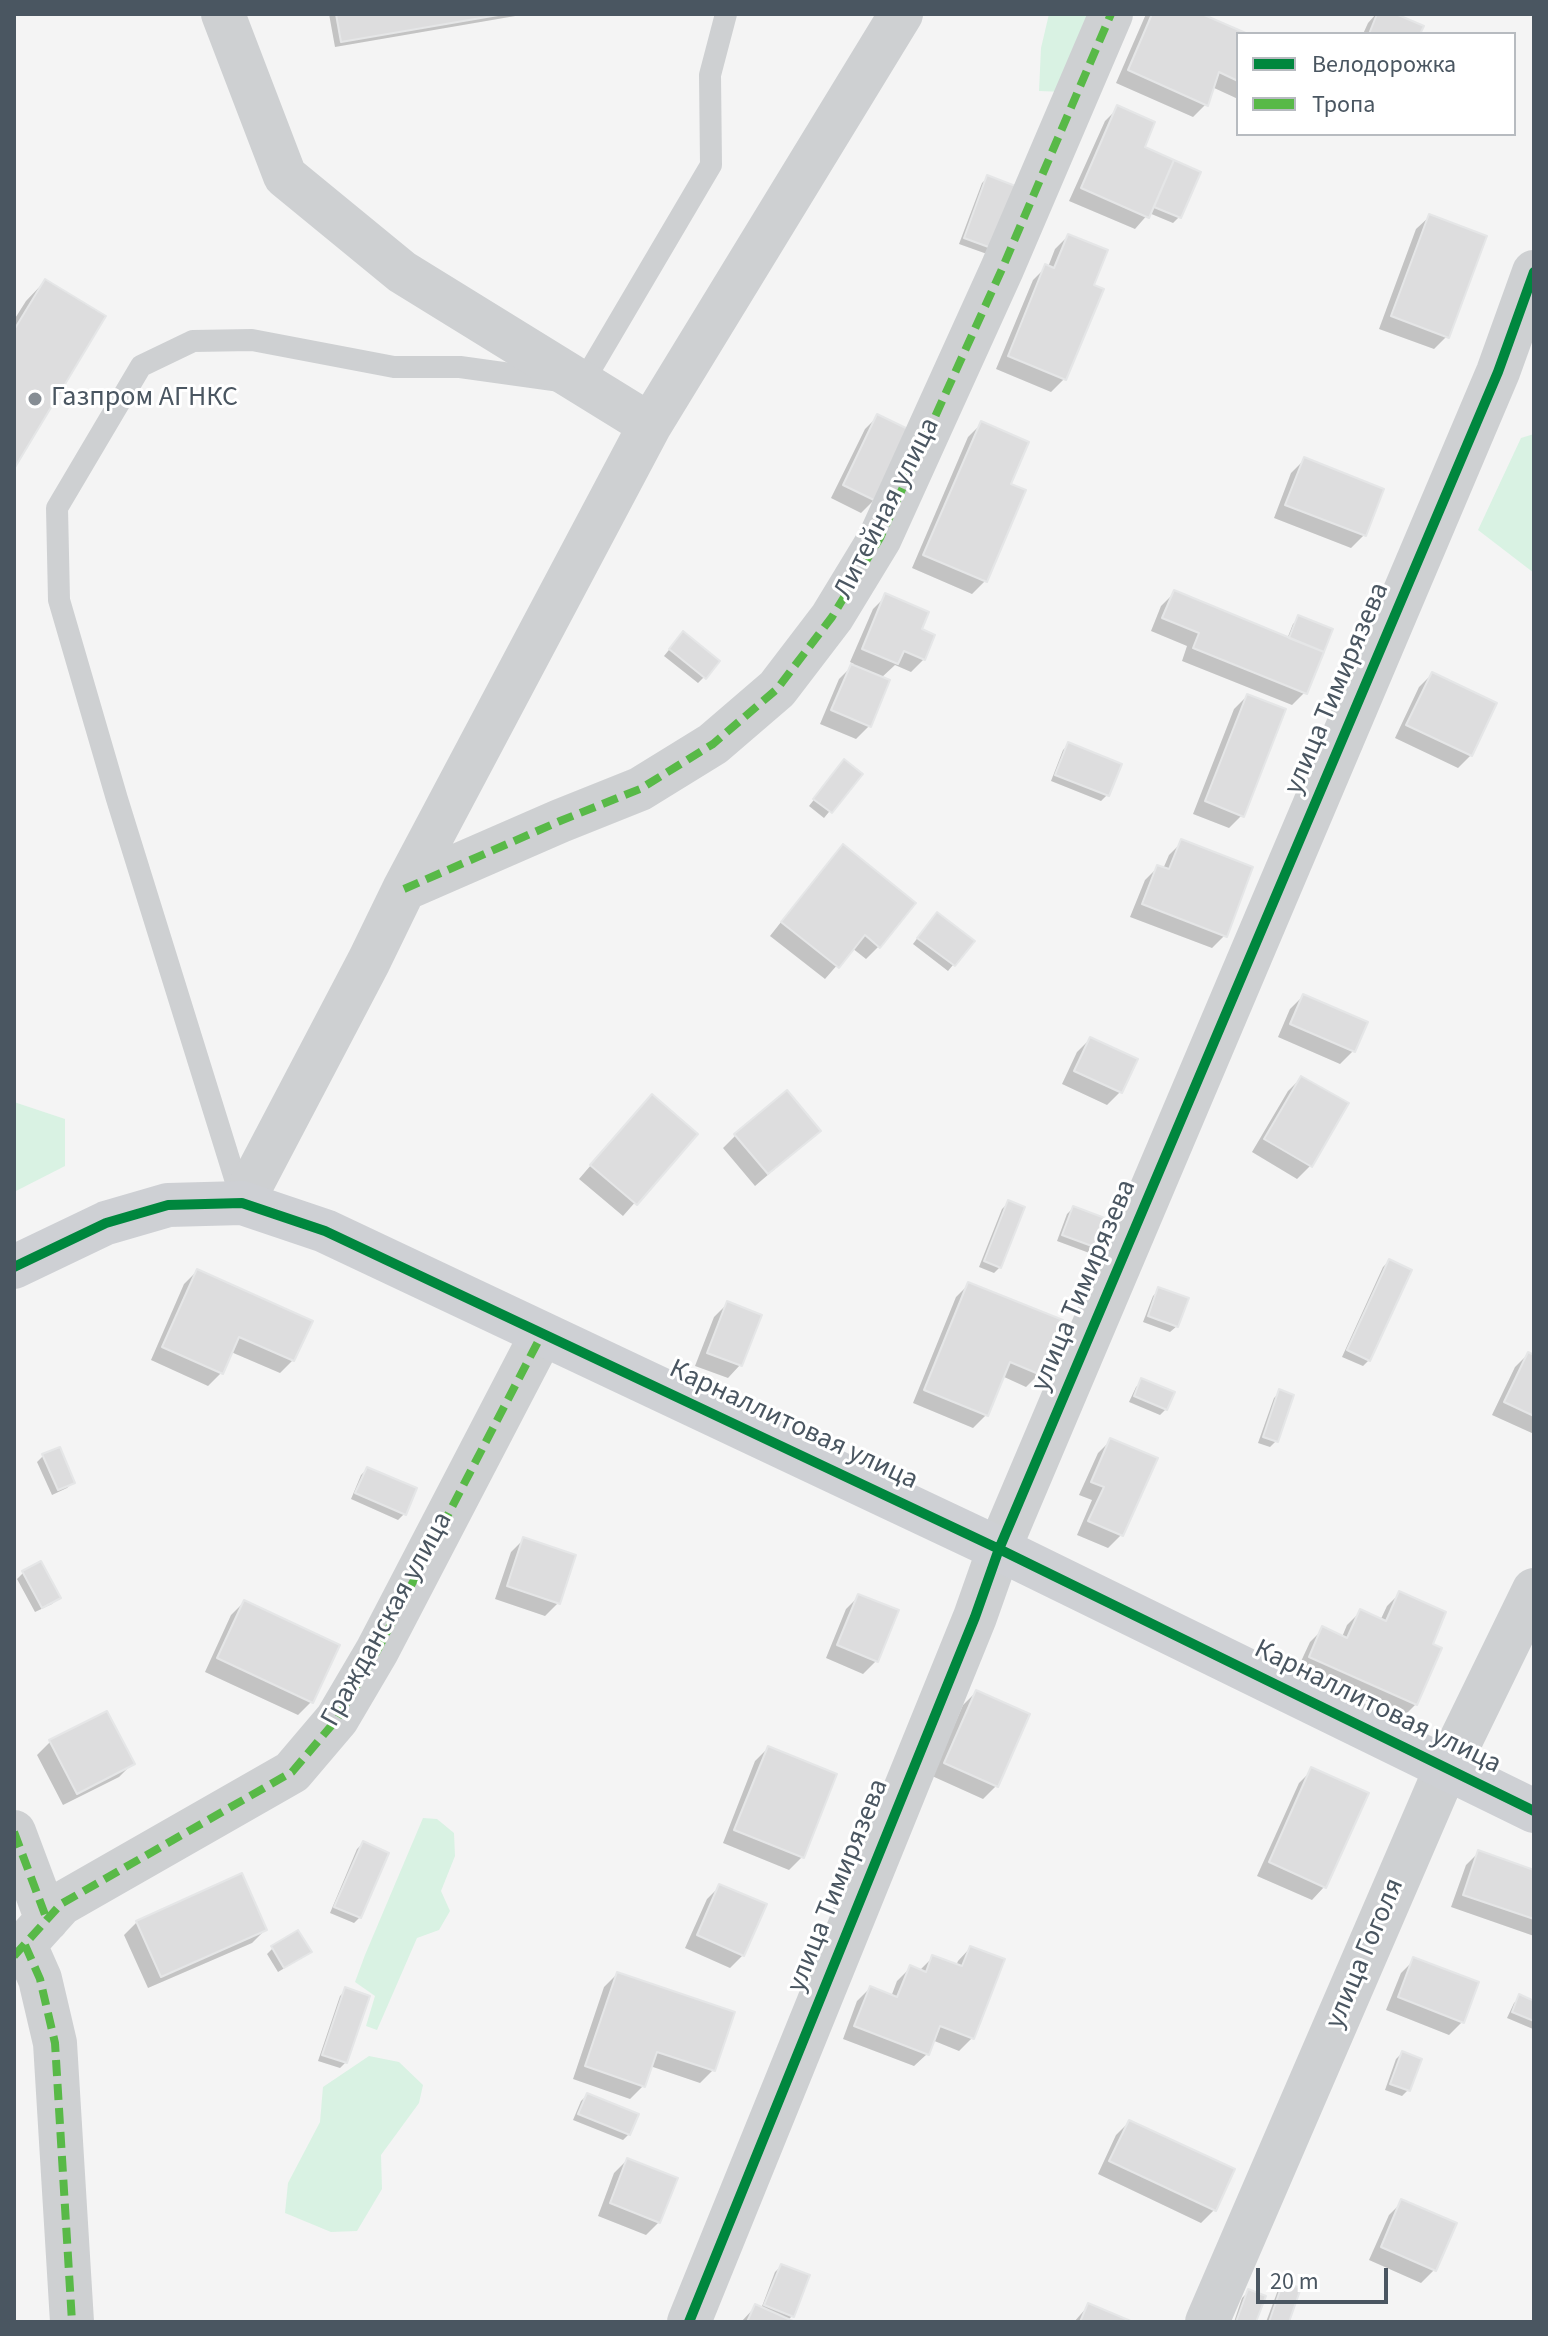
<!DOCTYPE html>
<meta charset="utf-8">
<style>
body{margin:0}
#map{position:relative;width:1548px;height:2336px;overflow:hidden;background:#f4f4f4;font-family:"Source Sans 3",sans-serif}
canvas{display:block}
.frame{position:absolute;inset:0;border:16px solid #4a5661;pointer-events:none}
.legend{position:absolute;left:1236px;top:32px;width:280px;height:104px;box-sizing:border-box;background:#fff;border:2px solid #b7bbc0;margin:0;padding:10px 14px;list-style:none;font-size:24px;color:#4a5661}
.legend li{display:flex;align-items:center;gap:16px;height:40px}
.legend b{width:40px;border:2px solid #b7bbc0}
.scale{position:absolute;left:1256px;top:2268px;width:132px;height:36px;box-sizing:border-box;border:4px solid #4a5661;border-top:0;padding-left:10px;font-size:24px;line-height:28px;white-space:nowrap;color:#4a5661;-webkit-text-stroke:6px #fff;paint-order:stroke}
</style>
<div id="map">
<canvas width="1548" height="2336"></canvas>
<div class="frame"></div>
<ul class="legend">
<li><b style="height:10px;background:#00873e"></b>Велодорожка</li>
<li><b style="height:10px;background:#58b947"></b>Тропа</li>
</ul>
<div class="scale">20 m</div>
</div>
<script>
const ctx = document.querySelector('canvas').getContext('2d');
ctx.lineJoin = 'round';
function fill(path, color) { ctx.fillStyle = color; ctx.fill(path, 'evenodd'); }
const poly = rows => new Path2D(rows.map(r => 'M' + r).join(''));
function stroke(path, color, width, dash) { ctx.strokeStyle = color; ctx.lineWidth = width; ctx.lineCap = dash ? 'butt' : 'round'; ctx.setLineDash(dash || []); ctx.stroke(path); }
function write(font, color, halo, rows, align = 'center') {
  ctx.font = font + ' "Source Sans 3",sans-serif'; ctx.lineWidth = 6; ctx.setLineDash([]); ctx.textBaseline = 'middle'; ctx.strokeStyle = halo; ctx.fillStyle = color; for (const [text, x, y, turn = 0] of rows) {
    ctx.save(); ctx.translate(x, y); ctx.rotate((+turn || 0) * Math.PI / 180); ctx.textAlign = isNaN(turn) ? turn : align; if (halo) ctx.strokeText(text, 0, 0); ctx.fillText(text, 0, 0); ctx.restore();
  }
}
fill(poly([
 [1049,14,1095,14,1064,92,1039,91,1041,48],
 [1534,434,1534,573,1478,530,1521,438],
 [14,1102,65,1119,65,1166,14,1192],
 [423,1818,437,1819,454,1833,455,1856,441,1891,450,1911,439,1930,417,1938,377,2030,366,2026,375,1996,355,1982,365,1955],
 [369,2056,399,2062,423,2085,419,2103,381,2155,382,2189,357,2231,331,2232,285,2213,288,2183,320,2122,323,2087]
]), '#d9f2e3');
fill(poly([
 [329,14,527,14,335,47],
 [1146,14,1197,14,1243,34,1238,34,1238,99,1212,87,1206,104,1193,117,1116,83],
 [1376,14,1391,14,1418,34,1363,34,1368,23],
 [1118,108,1142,148,1198,173,1179,217,1173,223,1149,213,1135,229,1069,201,1105,121],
 [988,177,1015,188,987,254,959,244,982,183],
 [1429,217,1447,336,1434,349,1379,329,1416,229],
 [1068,236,1092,286,1064,379,1051,392,996,369,1033,280,1046,267,1048,267,1055,249],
 [45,281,14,465,14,320,26,301],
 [878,416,874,500,861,513,831,498,865,429],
 [981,424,1008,485,985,581,972,594,912,568,968,437],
 [1304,460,1364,535,1351,548,1274,518,1291,473],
 [1174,593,1287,639,1293,624,1299,618,1305,692,1292,705,1182,661,1187,646,1151,631,1161,606],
 [886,596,919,631,924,659,911,672,895,665,881,678,869,726,856,739,820,724,839,679,854,664,850,662,873,609],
 [677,640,704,677,698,683,664,656],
 [1432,674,1471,755,1458,768,1395,738,1419,687],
 [1247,696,1242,815,1229,828,1193,814,1234,709],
 [1069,744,1107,795,1101,801,1051,781,1063,750],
 [839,768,860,774,824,818,809,806],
 [1182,842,1225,935,1212,948,1130,917,1145,880,1158,867,1163,869,1169,855],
 [843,847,879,946,866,959,852,948,825,979,770,936,830,860],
 [931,920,972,942,948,971,913,944],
 [1303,996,1353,1051,1340,1064,1278,1037,1290,1009],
 [1090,1039,1120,1092,1107,1105,1062,1084,1077,1052],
 [1301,1078,1346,1104,1310,1166,1297,1179,1252,1152,1288,1091],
 [639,1109,695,1134,623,1216,579,1179],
 [736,1135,805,1143,755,1186,723,1148],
 [1008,1203,1000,1267,994,1273,979,1267,1002,1209],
 [1073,1208,1098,1248,1092,1254,1057,1241,1067,1214],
 [1389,1261,1369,1360,1363,1366,1342,1357,1383,1267],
 [197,1271,293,1360,280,1373,231,1352,221,1373,208,1386,151,1360,184,1284],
 [969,1284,1039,1374,1026,1387,1002,1376,986,1415,973,1428,913,1403,956,1297],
 [1159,1290,1177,1326,1170,1332,1143,1322,1153,1296],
 [727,1304,740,1365,728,1378,695,1366,714,1317],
 [1528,1354,1534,1357,1534,1434,1492,1415,1515,1367],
 [1142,1381,1166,1409,1160,1415,1129,1402,1136,1387],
 [1280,1392,1276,1441,1270,1447,1258,1443,1274,1398],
 [1111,1440,1155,1459,1121,1535,1108,1548,1077,1535,1092,1500,1079,1495,1098,1453],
 [43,1456,73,1482,67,1488,52,1495,37,1462],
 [367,1469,415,1489,404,1514,398,1520,351,1499,361,1475],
 [524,1539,558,1603,545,1616,495,1599,511,1552],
 [23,1573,58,1598,52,1604,35,1612,17,1579],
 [1400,1593,1430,1645,1416,1704,1403,1717,1297,1670,1310,1642,1323,1629,1342,1637,1347,1625,1360,1612,1380,1621,1387,1606],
 [859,1596,876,1661,863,1674,826,1658,846,1609],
 [244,1602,337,1646,311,1702,298,1715,205,1672,231,1615],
 [976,1692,1027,1715,996,1786,983,1799,932,1776,963,1705],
 [50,1742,132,1764,119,1777,63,1805,37,1755],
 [768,1748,802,1857,789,1870,723,1843,755,1761],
 [1312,1770,1324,1887,1312,1900,1257,1876,1299,1783],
 [363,1843,360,1917,354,1923,330,1913,357,1849],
 [1479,1852,1534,1872,1534,1936,1451,1907,1466,1865],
 [720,1886,743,1955,730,1968,685,1948,707,1899],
 [137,1922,265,1930,252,1943,148,1988,124,1935],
 [273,1948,309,1951,303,1957,278,1972,267,1954],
 [970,1948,972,2038,959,2051,932,2040,927,2054,914,2066,843,2039,857,2001,870,1988,891,1997,897,1981,910,1968,919,1971,933,1957,956,1966,958,1961],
 [1414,1960,1462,2022,1449,2035,1386,2010,1401,1973],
 [617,1974,713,2070,700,2083,650,2066,643,2086,630,2099,573,2079,604,1987],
 [346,1990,346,2062,340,2068,318,2061,340,1996],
 [1520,1997,1534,2003,1533,2029,1507,2018,1514,2003],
 [1402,2053,1408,2090,1402,2096,1385,2090,1396,2059],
 [587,2095,629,2134,623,2140,573,2120,581,2101],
 [1129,2122,1214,2210,1201,2223,1098,2174,1116,2135],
 [627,2160,659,2222,646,2235,598,2216,614,2173],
 [1402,2202,1454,2224,1434,2270,1421,2283,1369,2260,1389,2215],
 [781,2266,792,2316,787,2321,790,2322,741,2322,756,2306,761,2309,775,2272],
 [1284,2284,1287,2322,1266,2322,1278,2290],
 [1248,2292,1254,2322,1234,2322,1242,2298],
 [1088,2306,1127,2322,1074,2322]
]), '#0003');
const building = poly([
 [336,14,504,14,341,42,336,14],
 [1152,14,1202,14,1248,34,1238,34,1238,81,1219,72,1208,106,1128,70,1152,14],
 [1377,14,1396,14,1424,26,1420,34,1369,34,1377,14],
 [1117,105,1155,122,1145,147,1174,160,1149,218,1081,188,1117,105],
 [1174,160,1201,172,1181,218,1154,207,1174,160],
 [987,175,1018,187,994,249,964,238,987,175],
 [1429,214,1487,236,1449,338,1391,316,1429,214],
 [1068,234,1108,250,1094,285,1104,289,1066,380,1008,356,1045,264,1054,268,1068,234],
 [45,279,106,316,14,469,14,330,45,279],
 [877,414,910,430,876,501,843,485,877,414],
 [981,421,1029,442,1011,484,1026,490,987,582,923,555,981,421],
 [1304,457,1384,489,1366,536,1285,505,1304,457],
 [1174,590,1324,652,1307,694,1193,648,1199,633,1162,618,1174,590],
 [885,593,929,612,922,629,935,635,925,660,904,651,898,664,862,649,885,593],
 [1298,615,1333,629,1324,652,1289,638,1298,615],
 [683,631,720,661,706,679,669,649,683,631],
 [851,664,890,680,871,727,831,710,851,664],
 [1432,672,1497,703,1472,756,1406,725,1432,672],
 [1247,694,1286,709,1244,817,1205,801,1247,694],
 [1068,742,1122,764,1109,796,1055,775,1068,742],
 [844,759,863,774,832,813,813,799,844,759],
 [1181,839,1253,867,1227,937,1142,904,1157,865,1169,869,1181,839],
 [843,844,916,903,880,948,865,935,839,968,781,922,843,844],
 [937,912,975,941,955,966,917,938,937,912],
 [1303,994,1368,1022,1355,1052,1290,1024,1303,994],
 [1090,1037,1138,1059,1122,1093,1074,1071,1090,1037],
 [1301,1076,1349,1103,1312,1167,1264,1139,1301,1076],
 [787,1090,821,1131,768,1174,734,1134,787,1090],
 [652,1094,698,1134,637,1205,590,1165,652,1094],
 [1008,1200,1025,1207,1001,1268,984,1261,1008,1200],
 [1073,1206,1110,1220,1100,1249,1062,1235,1073,1206],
 [1389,1259,1412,1270,1370,1361,1347,1350,1389,1259],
 [197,1269,313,1321,294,1361,239,1337,223,1374,162,1347,197,1269],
 [968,1282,1063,1320,1041,1375,1010,1362,988,1416,924,1390,968,1282],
 [1158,1287,1189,1298,1178,1327,1148,1316,1158,1287],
 [727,1301,762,1315,742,1366,707,1353,727,1301],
 [1528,1352,1534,1355,1534,1416,1504,1402,1528,1352],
 [1141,1378,1175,1392,1167,1410,1134,1396,1141,1378],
 [1279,1389,1294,1395,1278,1442,1263,1437,1279,1389],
 [1110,1438,1158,1458,1123,1536,1088,1521,1104,1487,1091,1482,1110,1438],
 [60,1447,75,1483,58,1490,42,1454,60,1447],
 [367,1467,417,1488,406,1515,355,1493,367,1467],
 [523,1537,576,1555,560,1604,507,1586,523,1537],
 [41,1561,61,1598,42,1608,22,1571,41,1561],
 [1399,1591,1446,1612,1433,1644,1442,1648,1417,1705,1309,1657,1322,1626,1347,1638,1360,1609,1386,1621,1399,1591],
 [858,1594,899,1610,878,1662,837,1645,858,1594],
 [244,1600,340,1645,313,1703,217,1658,244,1600],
 [976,1690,1030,1714,998,1787,944,1763,976,1690],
 [107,1711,135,1764,77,1794,49,1740,107,1711],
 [768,1746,837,1774,804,1858,734,1830,768,1746],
 [1311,1767,1369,1793,1326,1888,1269,1862,1311,1767],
 [363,1841,389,1853,361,1918,334,1907,363,1841],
 [1478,1850,1534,1870,1534,1919,1463,1895,1478,1850],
 [242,1873,267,1930,161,1977,136,1921,242,1873],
 [719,1884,767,1904,744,1956,697,1935,719,1884],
 [298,1930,312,1952,284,1968,271,1946,298,1930],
 [970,1946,1005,1959,974,2039,940,2026,929,2055,854,2026,870,1986,897,1997,910,1965,926,1972,932,1955,962,1966,970,1946],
 [1413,1957,1479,1982,1464,2023,1398,1997,1413,1957],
 [617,1972,735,2012,715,2071,657,2052,645,2087,585,2066,617,1972],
 [345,1987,370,1996,347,2063,322,2055,345,1987],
 [1519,1994,1534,2001,1534,2021,1512,2012,1519,1994],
 [1402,2051,1422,2059,1410,2091,1390,2084,1402,2051],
 [587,2093,639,2114,630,2135,578,2114,587,2093],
 [1129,2120,1235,2169,1216,2211,1109,2161,1129,2120],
 [627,2158,678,2178,660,2223,610,2203,627,2158],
 [1401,2199,1457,2223,1436,2271,1381,2247,1401,2199],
 [781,2264,810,2275,794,2317,764,2305,781,2264],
 [1283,2282,1301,2288,1289,2322,1269,2322,1283,2282],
 [1248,2289,1266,2296,1256,2322,1236,2322,1248,2289],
 [1088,2303,1133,2322,1080,2322,1088,2303],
 [755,2304,795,2322,747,2322,755,2304]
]);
fill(building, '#ddddde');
stroke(building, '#e5e6e7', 2);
stroke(poly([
 [242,1201,117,799,59,600,57,508,141,366,193,341,252,340,394,367,460,367,582,384,711,165,710,75,726,14]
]), '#ced0d2', 22);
stroke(poly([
 [223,14,285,176,402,272,650,425],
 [404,889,560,821,640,789,713,744,777,689,832,617,880,538,1002,269,1111,14],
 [242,1203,369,961,404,889,650,425,901,14],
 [14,1832,47,1920],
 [25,1945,40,1979,55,2043,72,2322],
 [14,1956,61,1904,292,1772,337,1719,377,1651,542,1334],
 [689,2322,975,1617,999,1549,1498,372,1534,272],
 [1207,2322,1438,1787,1534,1590]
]), '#ced0d2', 44);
stroke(poly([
 [14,1267,106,1223,168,1205,242,1203,325,1231,999,1549,1534,1811]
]), '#ced0d4', 44);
stroke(poly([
 [404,889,560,821,640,789,713,744,777,689,832,617,880,538,1002,269,1111,14],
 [14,1832,47,1920],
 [25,1945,40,1979,55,2043,72,2322],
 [14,1956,61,1904,292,1772,337,1719,377,1651,542,1334]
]), '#58b947', 8, [16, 8]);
stroke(poly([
 [14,1267,106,1223,168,1205,242,1203,325,1231,999,1549,1534,1811],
 [689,2322,975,1617,999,1549,1498,372,1534,272]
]), '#00873e', 10);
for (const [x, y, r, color] of [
 [35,399,8,"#868d94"]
]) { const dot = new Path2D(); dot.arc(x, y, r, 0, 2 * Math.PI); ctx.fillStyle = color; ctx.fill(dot); stroke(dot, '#fff', 3); }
write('28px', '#4a5661', '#fff', [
 ["Газпром АГНКС",51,399]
], 'left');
write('28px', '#4a5661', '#fff', [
 ["Литейная улица",888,509,-63],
 ["улица Тимирязева",1338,689,-67],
 ["улица Тимирязева",1085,1286,-67],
 ["Карналлитовая улица",793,1426,25],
 ["Гражданская улица",388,1620,-61],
 ["Карналлитовая улица",1377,1708,26],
 ["улица Тимирязева",839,1886,-68],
 ["улица Гоголя",1366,1954,-67]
]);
</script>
